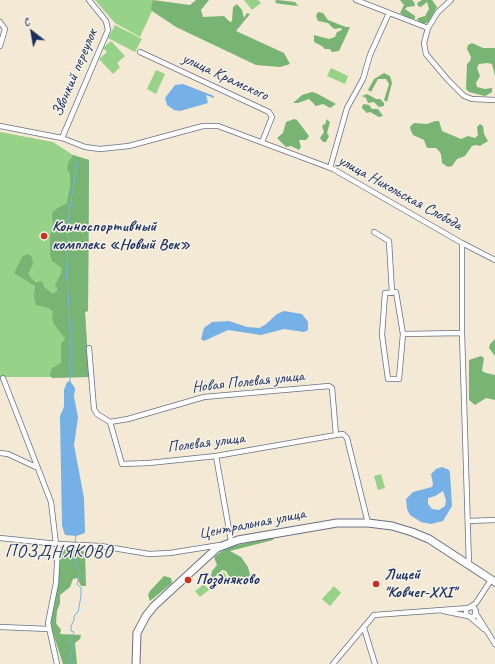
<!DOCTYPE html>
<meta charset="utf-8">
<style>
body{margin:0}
#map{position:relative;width:495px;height:664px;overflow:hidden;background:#f4e9d4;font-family:Caveat,sans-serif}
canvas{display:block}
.north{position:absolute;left:12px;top:12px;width:40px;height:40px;-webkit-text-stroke:3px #f7f3e8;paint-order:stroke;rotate:329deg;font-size:11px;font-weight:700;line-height:16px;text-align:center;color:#1b2f5e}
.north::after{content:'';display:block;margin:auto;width:14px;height:18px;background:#1b2f5e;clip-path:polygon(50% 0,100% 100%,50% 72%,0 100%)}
</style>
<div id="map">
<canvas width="495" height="664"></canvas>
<div class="north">С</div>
</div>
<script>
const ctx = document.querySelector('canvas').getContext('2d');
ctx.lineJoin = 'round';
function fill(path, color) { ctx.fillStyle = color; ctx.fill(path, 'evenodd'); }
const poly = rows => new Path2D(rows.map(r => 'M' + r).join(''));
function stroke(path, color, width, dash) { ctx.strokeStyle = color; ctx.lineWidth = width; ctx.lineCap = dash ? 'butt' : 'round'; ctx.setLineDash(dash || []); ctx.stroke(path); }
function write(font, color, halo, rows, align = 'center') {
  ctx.font = font + ' Caveat,sans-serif'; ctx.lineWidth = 3; ctx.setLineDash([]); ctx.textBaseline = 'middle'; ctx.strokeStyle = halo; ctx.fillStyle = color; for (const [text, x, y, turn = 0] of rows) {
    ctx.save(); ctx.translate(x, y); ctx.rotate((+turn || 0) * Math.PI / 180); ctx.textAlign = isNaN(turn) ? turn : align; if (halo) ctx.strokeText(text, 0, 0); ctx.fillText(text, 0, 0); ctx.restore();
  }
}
fill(poly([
 [95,0,153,0,152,11,140,37,115,23],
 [244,0,258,0,261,3,252,10],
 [115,25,142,39,135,52,108,38],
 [111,41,125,56,117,63,120,67,113,74,99,59,107,52,103,48],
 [331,68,348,76,345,84,327,76],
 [156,70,165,74,156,94,147,89],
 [0,132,53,142,73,155,89,160,88,311,85,312,89,377,0,377],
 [381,474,385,488,378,490,374,476],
 [224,572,230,581,224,584,218,576],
 [204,584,209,590,200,597,195,591],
 [334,586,341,593,330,606,322,599]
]), '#96d287');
fill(poly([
 [153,0,190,5,196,0,209,0,201,10,203,17,224,16,230,22,232,21,233,7,237,4,242,10,244,18,247,13,250,14,236,31,284,53,290,64,280,67,256,65,176,27,152,11,151,8],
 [277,0,295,2,298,6,281,4,276,3,275,1],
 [400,0,412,0,414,2,415,6,407,7,405,9,415,16,415,19,408,18,400,13,404,5],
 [422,0,432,0,437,7,429,22,424,24,417,20,418,18,425,16,429,9,427,2,421,7,418,6,417,3],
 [318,12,323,13,328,20,346,27,350,27,339,51,332,52,330,49,325,49,322,46,314,42,314,35,329,39,335,37,337,32,342,30,341,28,334,29,328,23,318,21,316,16],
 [472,43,483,48,495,48,495,76,492,64,487,63,479,64,477,68,480,76,476,83,477,87,485,89,492,88,492,92,485,96,469,92,466,89,467,64,470,61,471,57,467,49,468,45],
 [384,73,390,76,392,83,387,102,384,100,389,84,386,79,378,79,371,92,368,90,374,79],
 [312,92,316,93,336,104,330,108,323,104,316,106,309,99,298,103,293,103,302,95],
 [367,94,376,99,380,99,384,103,384,106,379,107,374,102,368,103,366,98,362,96],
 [363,104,369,105,372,109,378,109,383,116,379,117,370,112,367,113,362,108],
 [294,119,297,120,309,136,306,140,299,140,301,147,299,150,291,146,286,147,277,138,283,133,286,122],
 [326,119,330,122,327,133,329,136,326,142,323,142,320,138,324,132,322,126,326,123],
 [435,121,439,121,442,131,461,139,468,136,475,138,478,135,477,127,480,124,483,126,484,134,488,141,480,146,476,145,472,146,465,156,457,159,452,166,448,167,442,163,441,154,439,151,436,148,427,148,424,140,413,135,411,131,410,127,414,123,427,124],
 [73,155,89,160,88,311,85,312,89,377,52,378,50,375,51,369,61,363,61,344,65,339,54,324,52,318,53,312,49,308,36,305,34,298,35,286,14,273,22,257,27,254,32,257,33,263,28,274,32,279,36,283,42,281,44,287,53,294,58,290,55,285,61,274,62,268,52,261,50,254,50,236,53,226,52,213,56,209,67,203,70,186,70,174,67,169,68,163],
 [495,339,495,356,489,348,490,344],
 [481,356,484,358,482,371,486,373,495,375,495,400,486,398,475,405,469,400,469,360],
 [274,536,273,540,230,551,241,557,248,567,250,575,244,581,233,585,230,582,230,578,226,571,222,570,213,579,211,576,212,571,217,565,214,557,226,548],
 [81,549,85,553,86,586,81,586,77,578,73,579,70,587,60,595,60,603,57,611,56,623,61,630,60,634,81,635,80,639,75,643,77,664,63,664,52,630,51,622,58,582,61,550],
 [164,576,171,578,172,583,150,601,148,595,150,591]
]), '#78b474');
fill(poly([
 [183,84,214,96,214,98,206,95,208,103,180,111,174,110,167,105,165,98,175,85],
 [284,311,302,314,308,322,308,330,304,332,284,329,261,335,228,330,204,341,201,339,204,328,212,322,229,321,247,327,259,328,265,325,277,314],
 [70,381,75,388,74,397,78,417,74,445,84,498,85,533,76,536,65,535,62,526,60,416,64,407,64,390,67,382],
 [442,467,449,470,450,473,452,506,443,521,431,524,421,522,410,515,407,509,406,499,413,492,432,487,433,484,431,474,436,469],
 [443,491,446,500,445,506,439,510,432,509,428,504,428,498,435,496]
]), '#75b0e6');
stroke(poly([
 [70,382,71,332,66,268,68,256,65,249,68,244,67,229,77,162],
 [75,543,76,535],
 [71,664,70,656,73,647,69,640,72,637,74,632,71,631,71,626,74,620,74,616,78,612,81,596,81,588,77,584,80,572,75,563,75,549]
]), '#75b0e6', 1);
const street = poly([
 [356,0,428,28],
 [451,0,438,12,428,28,424,43,426,54,448,80,464,96,472,99,495,100],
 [0,22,5,29,0,46],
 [140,52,269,112,272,117,262,142],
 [0,126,62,138,85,147,100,149,129,146,203,126,218,126,333,169,462,243,462,333,469,566],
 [62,138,108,30,106,21,89,0],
 [330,168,347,108,363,79,370,55,389,13],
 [374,232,389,241,392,293],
 [462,243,495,260],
 [403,334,399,379,388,379,382,335,385,293,396,292,403,334,462,333],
 [89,348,94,409,97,414,110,422,128,419,204,397,329,386,332,388,336,435,343,434,347,438,368,523],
 [3,378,51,502,56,544],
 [110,422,122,464,149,463,216,456,336,435],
 [0,453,8,454,38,468],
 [216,456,231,541],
 [468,521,495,520],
 [0,538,58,544,101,546,149,554,170,553,220,545],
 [470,607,476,603,491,580],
 '466 612a5 5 0 1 1 10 0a5 5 0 1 1-10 0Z',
 [443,611,468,616],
 [475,612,495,644],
 [470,617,484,629],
 [0,627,49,629],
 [364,628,375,664],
 [57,664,48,623,56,583,58,544],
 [333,664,374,615,469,608]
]);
const secondary = poly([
 [136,664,137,633,146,616,154,606,217,548,238,540,337,523,368,523,392,526,412,532,429,539,495,582]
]);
stroke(street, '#677087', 6);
stroke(secondary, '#677087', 9);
stroke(street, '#fff', 4.5);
stroke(secondary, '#fff', 7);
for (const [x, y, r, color] of [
 [44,236,4,"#c8321e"],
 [188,580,4,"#c8321e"],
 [376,584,4,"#c8321e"]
]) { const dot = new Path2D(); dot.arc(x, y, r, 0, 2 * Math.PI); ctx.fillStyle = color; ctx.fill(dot); stroke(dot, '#f7f3e8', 1.5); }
write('16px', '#1b2f5e', '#f7f3e8', [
 ["Звонкий переулок",75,73,-67],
 ["улица Крамского",225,77,25],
 ["улица Никольская Слобода",400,193,29],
 ["Новая Полевая улица",248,382,-6],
 ["Полевая улица",206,443,-7],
 ["Центральная улица",252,524,-11]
]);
write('bold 16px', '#1b2f5e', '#f7f3e8', [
 ["Конноспортивный",52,227],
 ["комплекс «Новый Век»",52,245],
 ["Лицей",384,575],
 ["\"Ковчег-XXI\"",384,593],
 ["Поздняково",196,580]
], 'left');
ctx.letterSpacing = '1px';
write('18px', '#1b2f5e', '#f7f3e8', [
 ["ПОЗДНЯКОВО",59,552]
]);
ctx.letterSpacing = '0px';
</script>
